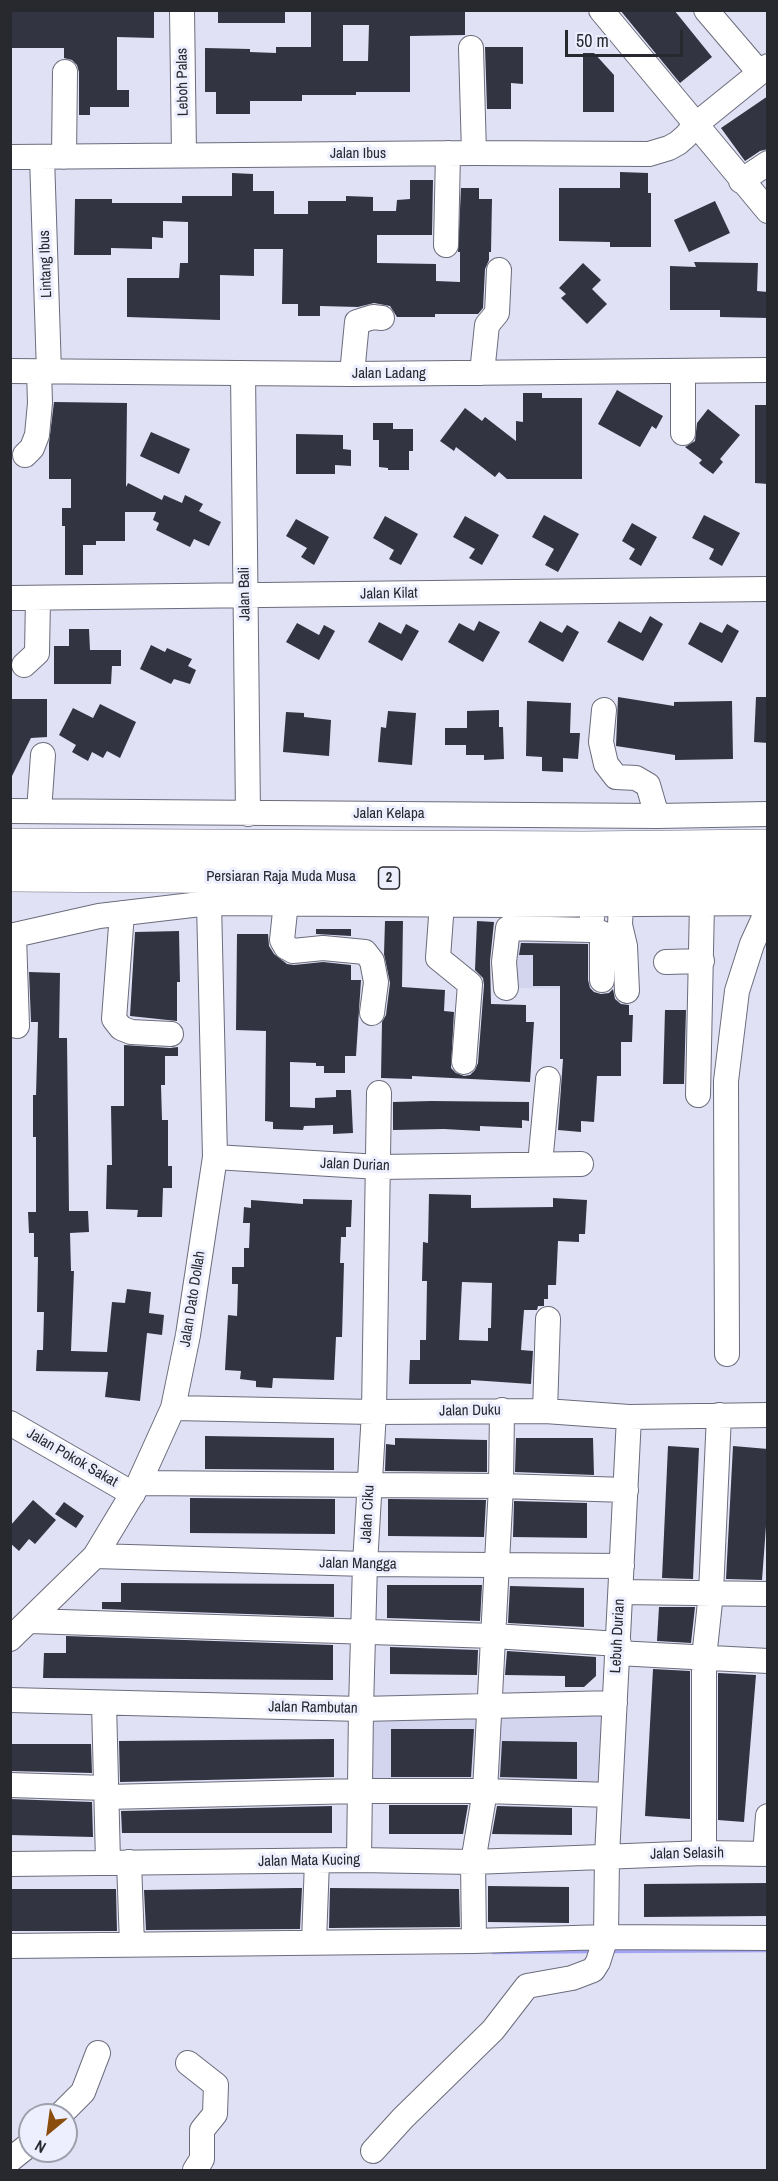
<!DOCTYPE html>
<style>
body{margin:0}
#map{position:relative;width:778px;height:2181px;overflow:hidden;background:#e0e1f4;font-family:"Archivo Narrow",sans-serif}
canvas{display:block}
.frame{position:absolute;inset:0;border:12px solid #28292f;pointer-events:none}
.north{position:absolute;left:18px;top:2103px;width:60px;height:60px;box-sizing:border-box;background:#edeffe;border:2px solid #9ea0ab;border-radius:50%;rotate:209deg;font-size:16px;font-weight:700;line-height:24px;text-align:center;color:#28292f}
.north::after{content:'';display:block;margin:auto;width:21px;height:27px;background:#8a4d0e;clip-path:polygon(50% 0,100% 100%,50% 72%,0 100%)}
.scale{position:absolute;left:565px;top:30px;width:118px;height:27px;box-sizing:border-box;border:3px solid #28292f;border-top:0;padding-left:8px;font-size:18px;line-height:21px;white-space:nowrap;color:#28292f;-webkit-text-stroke:4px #edeffe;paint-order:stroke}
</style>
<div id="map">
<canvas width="778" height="2181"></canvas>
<div class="frame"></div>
<div class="north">N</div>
<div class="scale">50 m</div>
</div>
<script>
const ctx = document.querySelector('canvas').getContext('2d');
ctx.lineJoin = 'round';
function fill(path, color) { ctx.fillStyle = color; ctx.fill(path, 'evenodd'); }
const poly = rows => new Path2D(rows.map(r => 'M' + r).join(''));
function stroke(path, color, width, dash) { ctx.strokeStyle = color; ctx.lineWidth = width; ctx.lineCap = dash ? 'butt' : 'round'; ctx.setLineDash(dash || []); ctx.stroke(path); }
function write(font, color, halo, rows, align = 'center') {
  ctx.font = font + ' "Archivo Narrow",sans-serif'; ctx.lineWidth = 6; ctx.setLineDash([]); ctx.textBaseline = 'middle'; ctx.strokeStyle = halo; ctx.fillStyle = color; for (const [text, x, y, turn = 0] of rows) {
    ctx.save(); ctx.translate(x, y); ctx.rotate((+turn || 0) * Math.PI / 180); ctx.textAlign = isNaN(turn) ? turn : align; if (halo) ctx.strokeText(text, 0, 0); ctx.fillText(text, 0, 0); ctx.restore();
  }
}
fill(poly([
 [511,932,599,935,597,989,510,988],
 [615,1703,611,1789,359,1791,361,1709]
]), '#d3d4ee');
stroke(poly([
 [610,1951,768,1950],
 [493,1952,593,1951]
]), '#a2a4f3', 4.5);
fill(poly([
 [10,10,154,10,154,38,117,37,117,90,129,90,129,107,90,107,90,115,79,115,79,72,77,65,72,60,64,58,64,48,10,48],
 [218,10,285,10,285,23,218,23],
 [311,10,465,10,465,35,410,36,410,92,356,92,356,95,302,95,302,101,250,101,250,114,216,114,216,92,205,92,205,48,250,49,250,52,276,53,276,47,311,47],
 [343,25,369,25,368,61,343,61],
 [620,10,674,10,712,57,680,83],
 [485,47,523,47,523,84,511,83,511,109,487,109],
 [583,53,594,53,614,75,614,112,583,112],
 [768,96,768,149,760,151,745,161,721,128],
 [620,172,648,173,648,193,651,193,651,247,610,247,610,242,559,241,559,188,620,188],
 [232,173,253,174,253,191,274,191,274,214,308,214,308,201,346,201,346,196,373,197,373,211,396,211,397,200,410,199,410,180,433,180,432,235,377,235,377,263,436,264,436,281,460,282,460,252,458,252,461,188,479,188,479,199,492,199,491,252,489,252,489,260,485,269,483,308,478,314,435,314,435,317,397,317,390,306,374,303,358,307,320,306,320,316,298,316,298,304,282,304,283,249,254,249,254,276,220,275,220,320,127,317,127,278,179,278,180,263,188,263,188,222,163,221,163,238,152,237,152,249,111,248,111,255,74,255,75,199,112,199,112,203,182,203,182,196,232,196],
 [715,201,730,233,689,252,674,220],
 [694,262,758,263,757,291,768,292,768,318,720,317,720,310,670,310,670,266,696,267],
 [583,263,601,280,592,289,607,304,587,324,561,298,566,294,559,288],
 [617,390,663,416,656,429,652,426,640,447,598,424],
 [523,393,542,393,542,398,582,398,582,479,507,479,499,472,495,477,456,447,454,451,440,441,465,408,482,421,485,417,516,441,516,421,523,422],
 [54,402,127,403,126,487,128,483,162,500,164,495,182,503,185,495,203,504,199,511,221,522,209,546,194,539,190,547,156,530,159,523,153,520,156,512,125,512,125,541,96,541,96,545,83,545,83,575,65,575,65,526,62,526,62,508,71,508,71,479,49,479,49,443],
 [755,405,768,405,768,484,755,483],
 [708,409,740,435,720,459,723,462,713,474,702,466,699,463,702,460,685,447,695,441,697,423],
 [373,423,393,423,393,429,413,429,413,451,409,451,409,470,388,470,388,468,379,467,379,440,373,440],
 [151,432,190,449,179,474,140,456],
 [296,434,343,435,343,449,351,450,351,466,335,465,335,474,296,474],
 [544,515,579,534,558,572,545,565,554,549,532,537],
 [704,515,740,533,722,566,709,559,714,549,692,538],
 [385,516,418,534,401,565,389,559,394,550,373,538],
 [465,516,499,535,482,565,469,558,475,549,453,537],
 [296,519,329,537,314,565,301,557,307,548,286,536],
 [632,523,657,537,641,566,629,559,635,549,622,541],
 [650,616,663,624,643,661,607,642,619,621,641,633],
 [479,621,500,632,483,662,448,642,459,623,474,631],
 [540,621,562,633,567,625,579,632,563,662,528,642],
 [379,622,401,634,406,624,419,631,402,661,368,642],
 [700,622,722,633,727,624,739,631,722,663,688,644],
 [297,623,319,635,324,625,335,631,319,660,286,642],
 [69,629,89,629,90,650,121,650,121,666,112,666,111,684,54,684,54,646,69,646],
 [151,645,165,652,167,648,192,659,188,666,196,670,190,684,174,679,171,684,140,669],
 [618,697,674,706,674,702,732,701,733,759,675,760,675,755,616,746],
 [756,697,768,697,768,743,754,742],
 [10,699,47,699,47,737,31,738,10,780],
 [527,701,571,703,570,733,580,733,578,759,563,758,563,772,542,771,542,757,526,756],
 [100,704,136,722,120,758,107,751,103,758,92,752,88,761,72,752,76,745,59,735,73,708,93,718],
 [499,710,499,727,503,727,504,759,484,760,484,755,466,755,466,745,445,745,445,728,467,728,467,711],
 [388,711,416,713,412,765,378,762,381,727,386,728],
 [286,712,304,713,304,717,331,720,329,756,283,752],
 [385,921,403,921,402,987,445,990,444,1011,454,1012,451,1068,456,1073,464,1076,470,1075,475,1070,478,1063,484,985,483,978,475,970,477,921,494,922,490,961,491,1004,526,1005,526,1022,534,1022,530,1082,412,1076,412,1079,381,1078,382,1022,386,1015,390,983,384,954],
 [316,929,351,929,351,936,316,934],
 [179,931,180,982,177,982,177,1021,130,1016,135,932],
 [237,934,268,934,269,946,274,954,287,964,294,965,323,962,351,965,351,980,361,980,356,1056,345,1056,345,1073,324,1073,324,1066,316,1066,316,1063,290,1062,290,1107,315,1108,315,1098,336,1097,336,1090,351,1090,353,1133,333,1134,333,1125,304,1126,303,1130,273,1129,273,1122,265,1121,266,1031,236,1030],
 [521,943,588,944,588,980,590,988,594,992,601,994,609,993,613,989,615,999,621,1004,629,1005,629,1015,633,1015,632,1042,621,1042,621,1076,597,1076,594,1122,581,1121,581,1132,558,1130,563,1059,560,1059,560,986,533,986,533,955,519,955],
 [29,972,60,973,59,1038,67,1038,69,1211,88,1211,89,1232,70,1233,71,1271,74,1271,71,1351,107,1352,112,1302,125,1303,127,1289,151,1292,149,1313,164,1315,162,1335,147,1333,140,1401,105,1397,108,1372,36,1371,37,1350,43,1350,44,1312,37,1312,38,1257,34,1257,34,1233,29,1233,28,1212,36,1212,36,1137,33,1137,33,1095,36,1095,38,1022,31,1022],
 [665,1010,686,1010,684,1084,663,1084],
 [124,1045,170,1048,178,1047,178,1056,165,1056,165,1085,161,1085,162,1120,168,1120,168,1166,172,1166,172,1188,163,1188,162,1217,137,1217,138,1210,106,1209,107,1165,112,1165,111,1106,124,1106],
 [431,1101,529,1102,529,1121,522,1120,522,1128,480,1126,480,1131,444,1129,393,1130,393,1102],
 [429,1194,471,1195,471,1208,553,1207,553,1198,587,1200,585,1234,579,1234,579,1242,558,1241,556,1285,548,1285,548,1299,544,1299,544,1306,538,1306,537,1310,524,1310,521,1350,533,1351,531,1384,471,1380,471,1384,409,1384,410,1360,420,1360,420,1340,426,1340,427,1281,422,1281,423,1242,428,1243],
 [462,1282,492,1283,491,1328,488,1328,488,1341,459,1340],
 [303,1199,352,1200,351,1227,346,1227,346,1237,341,1237,340,1263,344,1263,342,1337,336,1337,334,1380,273,1378,272,1388,256,1387,256,1381,240,1379,241,1371,225,1370,228,1315,237,1316,238,1284,232,1284,232,1267,244,1267,244,1248,249,1248,250,1223,243,1223,244,1207,251,1208,251,1200,303,1204],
 [205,1436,334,1438,334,1470,205,1469],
 [395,1438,487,1440,487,1472,385,1471,386,1444,395,1445],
 [516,1438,593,1438,594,1475,515,1472],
 [668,1446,699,1448,693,1579,662,1578],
 [733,1446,768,1449,768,1499,762,1580,726,1579],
 [190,1498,335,1499,335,1534,190,1533],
 [388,1499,486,1500,484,1537,388,1536],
 [33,1500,56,1520,35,1544,29,1539,19,1551,10,1543,10,1526],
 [514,1501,587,1503,587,1538,513,1537],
 [64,1502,84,1516,76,1528,55,1514],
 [121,1583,334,1584,334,1617,102,1609,102,1602,121,1602],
 [387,1585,482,1585,480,1621,387,1618],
 [510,1586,584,1588,584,1627,508,1623],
 [659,1607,695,1607,691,1643,657,1641],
 [66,1636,333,1645,333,1680,43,1678,44,1653,66,1653],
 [390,1647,478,1650,477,1675,390,1674],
 [507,1651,596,1657,596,1676,584,1687,565,1687,565,1676,505,1675],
 [653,1669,690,1671,690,1819,645,1816],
 [718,1673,756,1675,744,1822,718,1820],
 [391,1729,474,1729,471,1777,391,1777],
 [334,1739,334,1777,120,1782,119,1741],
 [502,1741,577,1742,577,1779,500,1777],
 [10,1744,91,1744,92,1773,10,1771],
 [10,1799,92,1802,93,1837,10,1835],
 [389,1805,468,1805,463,1834,389,1834],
 [332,1806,332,1833,122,1833,121,1811],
 [497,1806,572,1808,572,1835,492,1834],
 [768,1883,768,1916,644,1917,644,1884],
 [488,1886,569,1887,569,1923,488,1922],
 [296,1888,302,1888,300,1929,146,1930,144,1890],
 [330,1888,459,1889,460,1927,329,1928],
 [10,1889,116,1889,117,1931,10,1931]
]), '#333442');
const minor = poly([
 [182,10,184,154],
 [601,10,768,211],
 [706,10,759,72],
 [471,48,474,153],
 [10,157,474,153,649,154,669,148,678,143,686,136,695,125,768,66],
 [42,157,49,372],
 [64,157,65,72],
 [741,181,768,163],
 [446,245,448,153],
 [10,371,352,374,768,370],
 [683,371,683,433],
 [243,373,248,814],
 [482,373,487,325,497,313,499,270],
 [352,374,357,322,373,317,382,318],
 [25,455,32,448,37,435,40,403,39,371],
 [10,598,768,589],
 [24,665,37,653,38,598],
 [604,710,601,742,606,764,616,777,636,778,648,785,657,816],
 [10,811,657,816,768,814],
 [39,811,43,755],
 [286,902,282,940,286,947,293,951,323,948,365,952,372,961,376,982,372,1013],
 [442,903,438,958,470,984,464,1062],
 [621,904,620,925,625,946,627,991],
 [122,913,114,1019,121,1028,131,1032,171,1034],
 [591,930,602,933,602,980],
 [10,936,99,916,209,903,509,905,768,903],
 [14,936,17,1026],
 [666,962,702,961],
 [506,988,504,962,508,928,591,930,593,905],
 [698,1095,702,903],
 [215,1157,379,1167,581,1164],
 [540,1164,548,1079],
 [727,1354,726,1081,737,991,752,944,768,909],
 [173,1408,374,1412,545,1411,629,1417,768,1415],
 [545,1411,548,1319],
 [10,1423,133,1494],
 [139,1483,501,1486,626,1490],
 [95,1556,365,1564,622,1566],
 [621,1592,768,1594],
 [30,1621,494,1636,619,1644],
 [10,1639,95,1556,139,1483,173,1408,188,1335,215,1157,209,903],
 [617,1653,768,1661],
 [10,1700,361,1709,615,1703],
 [104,1703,108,1862],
 [10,1785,106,1788],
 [106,1797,359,1791,485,1791,610,1795],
 [704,1853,704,1658,711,1593,719,1415],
 [765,1854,768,1816],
 [359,1860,361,1709,365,1564,374,1412,379,1093],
 [129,1862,132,1944],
 [10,1864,359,1860,473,1862,704,1853,768,1854],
 [474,1941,473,1862,485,1791,501,1486,502,1410],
 [314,1942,317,1861],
 [10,1946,474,1941,606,1937,768,1938],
 [188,2063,216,2085,215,2114,202,2130,202,2159,195,2170],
 [60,2115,83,2092,98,2053],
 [373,2151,403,2118,493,2030,527,1986,572,1978,593,1970,598,1962,606,1937,607,1856,629,1417],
 [10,2160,30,2144]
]);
const highway = poly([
 [10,845,584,848,768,846],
 [10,875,589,879,768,876]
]);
stroke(minor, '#6b6c7c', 26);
stroke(highway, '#6b6c7c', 34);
stroke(minor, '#fff', 24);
stroke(highway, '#fff', 33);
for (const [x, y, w] of [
 [389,878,21]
]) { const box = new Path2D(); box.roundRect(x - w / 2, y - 11, w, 22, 4.5); ctx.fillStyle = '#edeffe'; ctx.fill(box); stroke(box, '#28292f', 1.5); }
write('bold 14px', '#28292f', null, [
 ["2",389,878]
]);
write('15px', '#28292f', '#edeffe', [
 ["Leboh Palas",183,82,-91],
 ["Jalan Ibus",358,154],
 ["Lintang Ibus",46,264,-92],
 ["Jalan Ladang",389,374],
 ["Jalan Bali",245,594,-91],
 ["Jalan Kilat",389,594,-1],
 ["Jalan Kelapa",389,814],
 ["Persiaran Raja Muda Musa",281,877],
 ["Jalan Durian",355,1165,2],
 ["Jalan Dato Dollah",193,1299,-81],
 ["Jalan Duku",470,1411,-1],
 ["Jalan Pokok Sakat",72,1458,30],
 ["Jalan Ciku",368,1514,-87],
 ["Jalan Mangga",358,1564,1],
 ["Lebuh Durian",618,1636,-87],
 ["Jalan Rambutan",313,1708,1],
 ["Jalan Selasih",687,1854,-1],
 ["Jalan Mata Kucing",309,1861,-1]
]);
</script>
